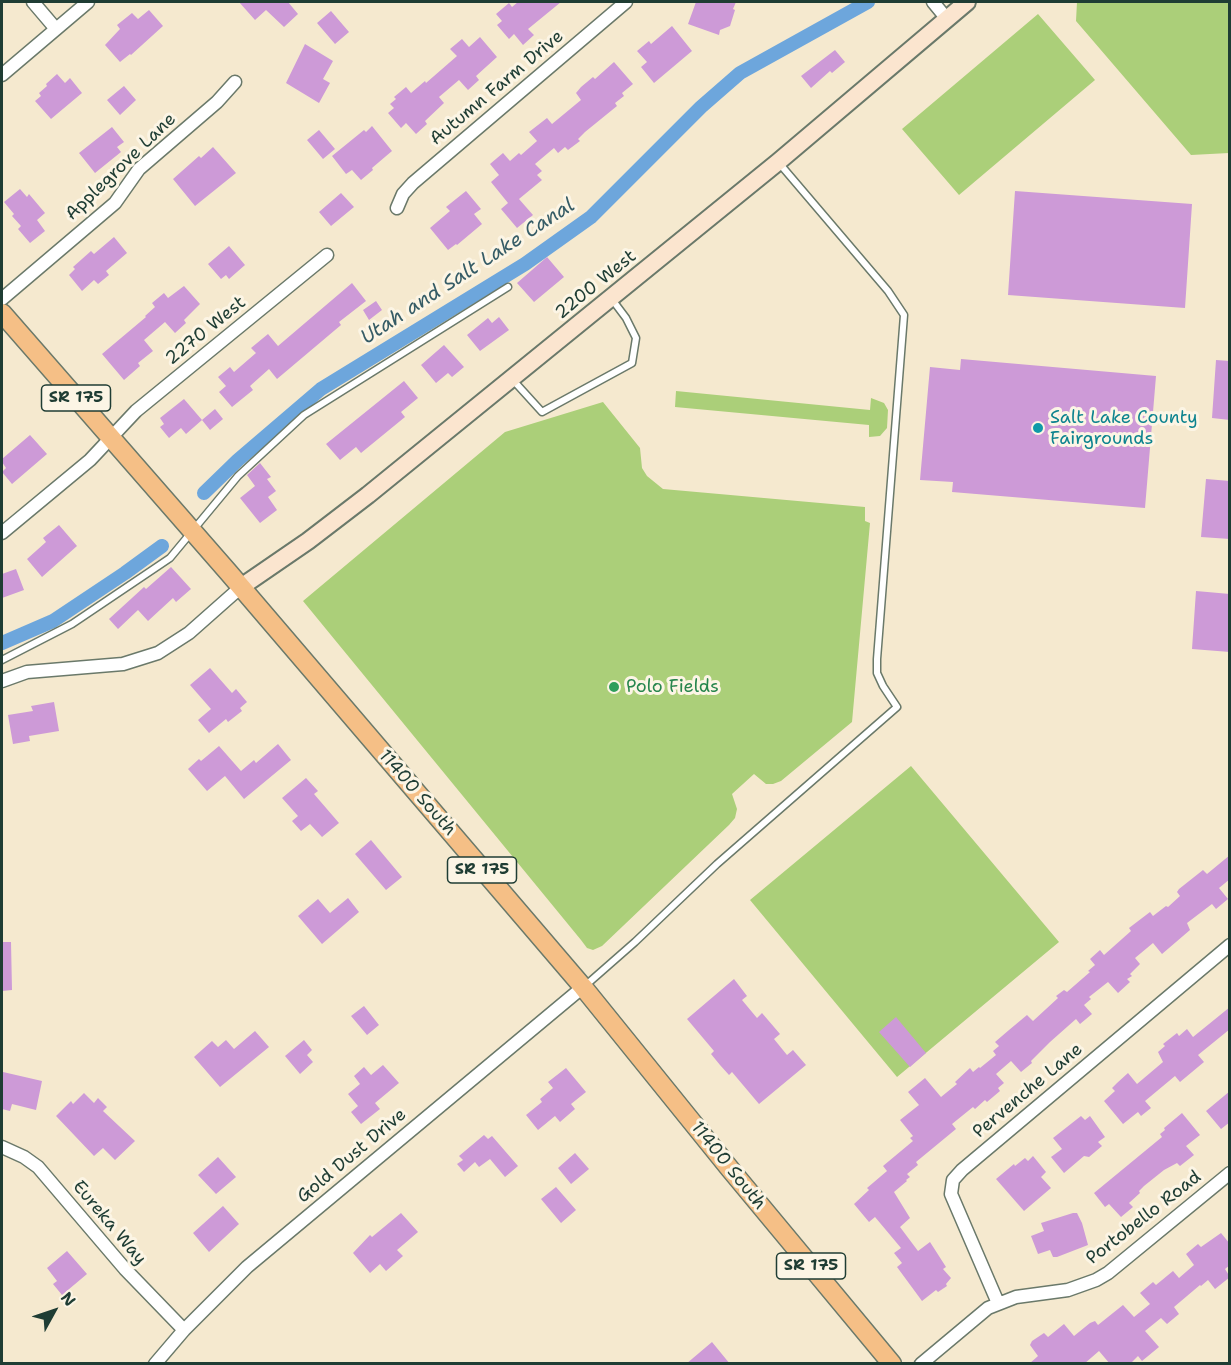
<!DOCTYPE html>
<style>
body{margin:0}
#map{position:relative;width:1231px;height:1365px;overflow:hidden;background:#f5e9cf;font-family:"Shantell Sans",sans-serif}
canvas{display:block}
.frame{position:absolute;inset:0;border:3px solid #1f3d34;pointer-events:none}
.north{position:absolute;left:24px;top:1281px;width:60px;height:60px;-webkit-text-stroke:4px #fcf5e5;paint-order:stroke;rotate:50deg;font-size:16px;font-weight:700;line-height:24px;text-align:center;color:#1f3d34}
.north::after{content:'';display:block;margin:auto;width:21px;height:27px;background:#1f3d34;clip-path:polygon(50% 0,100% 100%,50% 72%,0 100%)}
</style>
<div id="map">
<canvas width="1231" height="1365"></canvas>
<div class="frame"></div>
<div class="north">N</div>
</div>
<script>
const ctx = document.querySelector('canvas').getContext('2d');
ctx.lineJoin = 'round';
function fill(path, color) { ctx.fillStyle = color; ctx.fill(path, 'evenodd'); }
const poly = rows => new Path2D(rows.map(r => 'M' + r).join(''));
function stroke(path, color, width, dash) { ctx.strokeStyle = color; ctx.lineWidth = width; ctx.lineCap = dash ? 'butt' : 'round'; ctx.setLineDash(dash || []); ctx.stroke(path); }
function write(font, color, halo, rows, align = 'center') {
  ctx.font = font + ' "Shantell Sans",sans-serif'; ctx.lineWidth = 6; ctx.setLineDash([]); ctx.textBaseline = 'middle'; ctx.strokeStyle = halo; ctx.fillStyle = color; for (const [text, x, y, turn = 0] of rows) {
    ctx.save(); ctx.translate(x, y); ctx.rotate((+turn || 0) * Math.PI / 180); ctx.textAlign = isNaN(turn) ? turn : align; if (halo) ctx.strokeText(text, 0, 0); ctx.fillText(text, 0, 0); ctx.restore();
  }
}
fill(poly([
 [1077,2,1229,2,1229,153,1191,155,1076,21],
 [1038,14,1095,80,959,195,902,129],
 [676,391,870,410,871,398,884,403,888,410,887,428,880,436,869,437,869,425,675,407],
 [603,402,640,448,642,468,647,476,663,489,865,507,865,521,870,523,852,722,781,781,773,784,766,784,754,774,732,794,737,809,735,818,729,825,602,946,593,950,587,948,581,940,303,601,505,432],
 [911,766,1059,942,897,1077,750,900]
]), '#abcf79');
stroke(poly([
 [204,493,238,460,321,389,525,264,591,217,701,107,740,73,868,2],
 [2,643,53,621,125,573,162,546]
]), '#6da6dc', 14);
fill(poly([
 [239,2,288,2,298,14,284,27,266,10,255,20],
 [518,2,561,2,528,29,534,35,523,45,514,34,509,39,497,25,502,21,496,14,509,3,512,7],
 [696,2,736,2,733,9,735,10,730,26,720,30,719,35,688,24],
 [149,10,163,26,131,55,130,54,120,62,105,45,120,29,117,25,132,13,138,19],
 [331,11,349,32,335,44,317,23],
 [672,26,692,51,654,83,641,67,647,62,637,51,649,41,651,44],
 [480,37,497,57,476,76,479,80,468,90,459,80,439,97,444,103,425,121,427,124,416,134,406,123,401,128,388,113,394,108,390,104,396,99,394,97,406,87,411,93,425,81,426,83,457,56,450,49,462,39,469,47],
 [305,44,333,61,323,79,330,83,319,103,286,83],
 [835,50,845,62,832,73,830,71,811,88,801,76],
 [614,62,633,84,622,93,624,96,615,103,617,106,585,132,578,139,580,141,568,150,565,147,558,153,554,148,535,164,542,171,537,175,542,180,519,199,533,215,517,228,501,209,508,203,491,182,499,175,490,164,503,153,510,161,519,153,521,155,537,141,529,132,547,118,552,124,581,100,576,93,581,87,593,77,595,79],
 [57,74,65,83,70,78,82,93,51,119,35,101,41,96,39,93,47,86,46,84],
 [124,86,136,100,120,115,107,100],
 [372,126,392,151,372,168,373,170,361,180,352,170,346,174,332,156,364,130,366,132],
 [112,127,124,142,117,147,121,152,95,173,79,153],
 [319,130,335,149,323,159,307,140],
 [213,147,236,173,195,206,173,179,199,156,201,158],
 [20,189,27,197,29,194,45,213,37,220,45,231,30,243,18,229,21,226,12,216,14,214,4,202],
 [466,191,481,209,474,214,482,224,457,245,456,244,448,250,430,228,450,211,446,207],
 [1015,191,1192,204,1185,308,1008,295],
 [341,193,354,207,331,226,319,212],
 [114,237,127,253,106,271,109,275,98,284,94,280,82,291,69,275,75,269,73,267,91,251,94,254],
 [229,246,245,265,229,279,226,275,221,279,208,264],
 [547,257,564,277,534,302,517,283],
 [352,283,366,301,339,322,341,325,277,379,269,369,250,386,253,390,232,407,219,392,226,386,218,377,230,367,234,372,256,353,251,348,268,334,278,346],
 [184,286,200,304,184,320,186,323,175,333,165,322,144,340,153,351,138,363,140,366,124,380,102,354,146,317,145,316,155,307,152,303,164,293,168,298],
 [376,301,382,310,369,320,363,310],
 [499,317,509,330,480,351,467,335,488,318,492,323],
 [444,345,464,367,452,377,448,373,436,383,421,365],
 [961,359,1156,376,1145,508,952,492,953,482,920,480,930,367,960,370],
 [1216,360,1230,361,1230,420,1212,418],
 [404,381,418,398,401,412,405,417,361,453,356,447,340,460,326,444],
 [184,399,202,420,186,434,181,428,169,438,160,427,164,424,160,418],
 [215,409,223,419,210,430,202,420],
 [30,435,47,454,12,484,2,472,6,468,2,462,2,459],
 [260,463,271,477,267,479,276,491,268,497,277,510,260,523,240,498,255,486,247,475],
 [1206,479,1230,481,1230,539,1201,537],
 [59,525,77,546,42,577,27,559,46,542,43,538],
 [171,567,191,589,176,602,173,598,148,621,138,610,118,629,109,619,144,587,146,589],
 [16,569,24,590,2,598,2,574],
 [1196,591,1230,594,1230,652,1192,649],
 [210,668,232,693,236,689,247,702,240,708,242,711,228,722,226,719,209,733,198,720,211,709,190,685],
 [54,702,59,731,29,736,30,741,13,744,8,715,33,711,31,706],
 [278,744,291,760,244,799,225,776,207,791,188,769,199,759,201,761,219,746,241,771,254,760,256,763],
 [306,778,318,791,314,794,339,823,322,837,310,824,301,831,292,821,298,816,282,798],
 [371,840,402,877,386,890,355,854],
 [1230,855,1230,879,1219,888,1228,899,1216,909,1212,904,1187,923,1190,930,1162,954,1153,943,1135,958,1140,964,1130,974,1132,976,1127,979,1130,982,1118,993,1108,982,1089,997,1091,999,1084,1005,1092,1014,1080,1024,1076,1019,1050,1042,1031,1061,1032,1063,1021,1072,1011,1061,996,1074,1004,1083,998,1088,1000,1091,987,1102,985,1100,975,1109,973,1107,952,1124,956,1129,916,1162,918,1165,907,1174,910,1177,906,1180,907,1181,894,1192,910,1218,900,1227,918,1251,930,1242,946,1267,943,1269,951,1278,946,1284,947,1286,938,1292,936,1290,922,1301,897,1267,902,1263,894,1253,901,1248,875,1217,869,1222,854,1204,869,1190,867,1188,887,1171,883,1166,913,1141,910,1138,913,1136,900,1120,919,1105,908,1092,925,1078,941,1097,957,1084,955,1082,970,1068,973,1072,979,1067,980,1068,996,1055,993,1051,999,1046,995,1042,1009,1030,1027,1015,1033,1021,1058,998,1056,996,1064,990,1067,992,1090,972,1088,971,1095,965,1090,959,1100,950,1104,955,1131,931,1129,928,1150,912,1153,916,1166,906,1168,907,1180,896,1177,892,1179,889,1203,870,1207,874],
 [348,898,359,912,322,944,298,916,318,899,330,913],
 [2,942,11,942,12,990,2,991],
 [734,979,747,996,742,1000,757,1018,762,1013,780,1034,774,1039,787,1055,793,1050,806,1065,759,1104,732,1072,729,1075,720,1065,711,1054,714,1051,687,1019],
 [364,1006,379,1025,367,1035,351,1016],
 [1230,1007,1230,1029,1198,1055,1204,1062,1180,1082,1175,1076,1145,1101,1151,1108,1141,1116,1138,1112,1123,1124,1104,1101,1115,1091,1112,1088,1117,1083,1128,1073,1137,1084,1163,1062,1158,1052,1165,1046,1163,1044,1177,1033,1179,1036,1187,1029,1193,1037],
 [896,1017,926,1053,910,1067,879,1032],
 [255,1031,269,1047,220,1087,194,1057,212,1041,218,1047,226,1040,234,1049],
 [304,1040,312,1050,307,1055,313,1062,300,1074,285,1056],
 [383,1065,399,1083,375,1103,380,1109,361,1124,351,1112,358,1106,348,1094,360,1084,354,1076,364,1067,371,1075],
 [566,1068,586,1092,571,1104,575,1109,560,1122,555,1116,538,1130,526,1115,542,1102,540,1099,553,1088,548,1082],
 [3,1072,42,1081,36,1110,12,1104,10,1111,2,1109],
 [1230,1091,1230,1122,1221,1129,1206,1111],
 [84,1093,94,1103,98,1098,107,1107,103,1111,135,1141,115,1160,103,1148,94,1156,56,1116,71,1101,73,1104],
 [1182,1113,1200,1135,1186,1146,1194,1155,1180,1166,1177,1163,1164,1170,1144,1186,1139,1191,1140,1193,1129,1203,1133,1207,1121,1217,1109,1204,1105,1207,1094,1193,1162,1137,1160,1134,1165,1130,1164,1128],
 [1081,1116,1085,1120,1090,1116,1105,1137,1098,1142,1102,1146,1089,1157,1084,1156,1064,1173,1051,1157,1062,1149,1053,1138],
 [484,1135,488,1139,492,1136,518,1166,505,1177,490,1159,479,1167,475,1162,464,1172,457,1164,463,1160,459,1156],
 [575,1153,589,1169,571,1184,558,1168],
 [1033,1156,1046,1172,1041,1177,1051,1188,1024,1211,996,1179,1014,1164,1015,1166,1025,1158,1028,1161],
 [218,1157,236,1177,216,1194,198,1175],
 [556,1187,576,1210,561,1223,541,1199],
 [223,1206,239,1224,209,1252,193,1233],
 [401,1213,418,1232,397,1250,403,1256,386,1271,380,1264,370,1273,353,1253,370,1235,372,1237],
 [1073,1213,1077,1213,1082,1223,1088,1245,1057,1257,1053,1257,1050,1250,1038,1254,1031,1236,1044,1231,1041,1223],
 [1221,1233,1230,1244,1230,1265,1225,1269,1230,1277,1215,1289,1208,1280,1201,1286,1200,1285,1174,1307,1179,1314,1167,1324,1161,1318,1145,1331,1159,1347,1142,1361,1138,1356,1130,1364,1110,1364,1099,1351,1084,1364,1029,1364,1038,1356,1030,1345,1032,1341,1044,1333,1048,1337,1064,1324,1074,1336,1090,1323,1095,1321,1098,1325,1123,1305,1134,1317,1150,1304,1140,1293,1153,1282,1156,1285,1173,1271,1179,1278,1194,1265,1186,1254,1198,1244,1201,1247],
 [67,1251,87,1274,62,1295,53,1284,57,1281,47,1268],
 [712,1342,730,1364,686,1364]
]), '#cd9ad7');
const lane = poly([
 [512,379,542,412,632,363,636,338,626,318,611,298],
 [2,660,72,624,170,558,238,476,304,415,508,287],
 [586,985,635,942,717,864,897,707,883,686,877,673,877,659,904,315,888,291,779,163]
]);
const street = poly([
 [33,2,56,29],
 [933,2,947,19],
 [2,75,88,2],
 [397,208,403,194,413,183,626,2],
 [2,299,115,203,139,169,217,102,235,82],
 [2,533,90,460,136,411,327,255],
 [2,681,27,672,123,664,158,653,189,633,241,587],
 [2,1147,24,1157,38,1167,125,1269,184,1330],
 [998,1303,951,1194,953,1180,962,1170,1230,945],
 [155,1364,184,1330,247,1267,583,987],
 [921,1364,988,1308,1016,1297,1068,1290,1096,1280,1108,1273,1230,1173]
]);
const secondary = poly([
 [241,587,308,541,368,495,778,162,967,2]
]);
const primary = poly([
 [2,313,229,573,583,987,730,1169,892,1364]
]);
stroke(lane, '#6a796a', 9);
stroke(street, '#6a796a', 15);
stroke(secondary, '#6a796a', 20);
stroke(primary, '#6a796a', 21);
stroke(lane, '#fff', 6);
stroke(street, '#fff', 12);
stroke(secondary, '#fbe5cf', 16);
stroke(primary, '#f5bf86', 18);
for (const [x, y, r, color] of [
 [1038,428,6,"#0f9aa8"],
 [614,687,6,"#2e9e5b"]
]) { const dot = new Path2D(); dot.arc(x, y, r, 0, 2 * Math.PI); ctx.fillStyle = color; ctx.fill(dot); stroke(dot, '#fcf5e5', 2); }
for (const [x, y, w] of [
 [76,398,69],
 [482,870,69],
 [811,1266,69]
]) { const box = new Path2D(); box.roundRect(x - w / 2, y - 13, w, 26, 4.5); ctx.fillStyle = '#fcf5e5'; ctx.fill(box); stroke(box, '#1f3d34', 1.5); }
write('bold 16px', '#1f3d34', null, [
 ["SR 175",76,398],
 ["SR 175",482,870],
 ["SR 175",811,1266]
]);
write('18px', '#1f3d34', '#fcf5e5', [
 ["Autumn Farm Drive",497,88,-40],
 ["Applegrove Lane",121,167,-44],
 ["2200 West",596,285,-39],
 ["2270 West",206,331,-39],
 ["11400 South",417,793,49],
 ["Pervenche Lane",1028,1091,-40],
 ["Gold Dust Drive",352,1156,-40],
 ["11400 South",728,1166,51],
 ["Portobello Road",1144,1218,-38],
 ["Eureka Way",109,1223,50]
]);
write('18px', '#0d838f', '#fcf5e5', [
 ["Salt Lake County",1050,418],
 ["Fairgrounds",1050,439]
], 'left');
write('18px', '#27864d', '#fcf5e5', [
 ["Polo Fields",626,687]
], 'left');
write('italic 20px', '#365c66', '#fcf5e5', [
 ["Utah and Salt Lake Canal",468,272,-33]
]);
</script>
